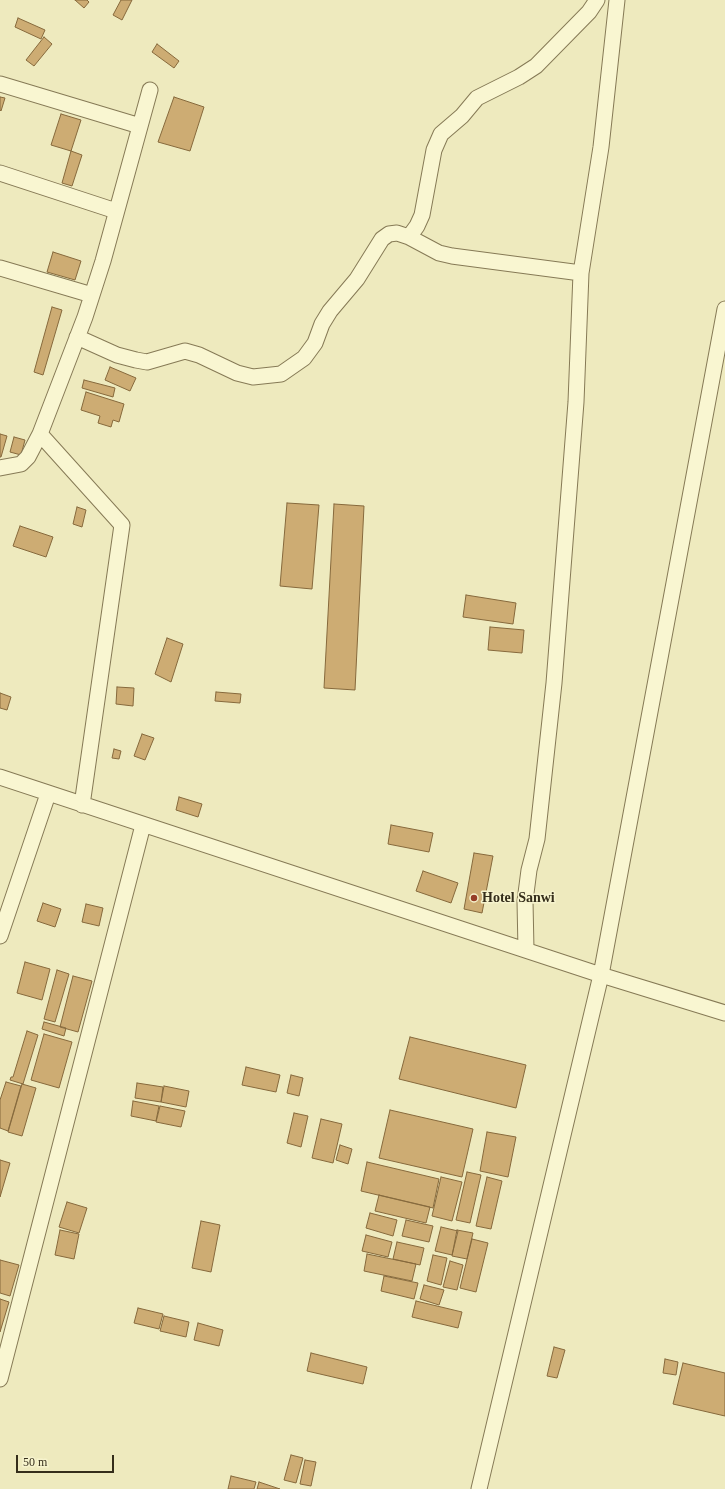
<!DOCTYPE html>
<style>
body{margin:0}
#map{position:relative;width:725px;height:1489px;overflow:hidden;background:#eeeabe;font-family:"Times New Roman",serif}
canvas{display:block}
.scale{position:absolute;left:16px;top:1455px;width:98px;height:18px;box-sizing:border-box;border:2px solid #352e1b;border-top:0;padding-left:5px;font-size:12px;line-height:14px;white-space:nowrap;color:#352e1b;-webkit-text-stroke:3px #f6f3cd;paint-order:stroke}
</style>
<div id="map">
<canvas width="725" height="1489"></canvas>
<div class="scale">50 m</div>
</div>
<script>
const ctx = document.querySelector('canvas').getContext('2d');
ctx.lineJoin = 'round';
function fill(path, color) { ctx.fillStyle = color; ctx.fill(path, 'evenodd'); }
const poly = rows => new Path2D(rows.map(r => 'M' + r).join(''));
function stroke(path, color, width, dash) { ctx.strokeStyle = color; ctx.lineWidth = width; ctx.lineCap = dash ? 'butt' : 'round'; ctx.setLineDash(dash || []); ctx.stroke(path); }
function write(font, color, halo, rows, align = 'center') {
  ctx.font = font + ' "Times New Roman",serif'; ctx.lineWidth = 3; ctx.setLineDash([]); ctx.textBaseline = 'middle'; ctx.strokeStyle = halo; ctx.fillStyle = color; for (const [text, x, y, turn = 0] of rows) {
    ctx.save(); ctx.translate(x, y); ctx.rotate((+turn || 0) * Math.PI / 180); ctx.textAlign = isNaN(turn) ? turn : align; if (halo) ctx.strokeText(text, 0, 0); ctx.fillText(text, 0, 0); ctx.restore();
  }
}
const building = poly([
 [75,0,87,0,89,2,84,8,75,0],
 [121,0,132,0,122,20,113,15,121,0],
 [18,18,45,30,41,39,15,27,18,18],
 [44,37,52,44,34,66,26,60,44,37],
 [157,44,179,61,174,68,152,52,157,44],
 [0,97,5,98,1,111,0,110,0,97],
 [174,97,204,107,190,151,158,142,174,97],
 [61,114,81,120,71,151,51,145,61,114],
 [71,151,82,155,72,186,62,183,71,151],
 [53,252,81,261,75,280,47,272,53,252],
 [52,307,62,310,43,375,34,372,52,307],
 [110,367,136,378,130,391,105,380,110,367],
 [84,380,115,388,113,397,82,388,84,380],
 [86,392,124,404,119,422,113,420,111,427,98,423,100,416,81,410,86,392],
 [0,434,7,436,1,457,0,457,0,434],
 [14,437,25,440,21,455,10,452,14,437],
 [287,503,319,505,312,589,280,586,287,503],
 [334,504,364,506,355,690,324,688,334,504],
 [77,507,86,510,82,527,73,524,77,507],
 [20,526,53,537,46,557,13,546,20,526],
 [466,595,516,603,513,624,463,617,466,595],
 [490,627,524,630,522,653,488,650,490,627],
 [167,638,183,644,171,682,155,674,167,638],
 [117,687,134,688,133,706,116,704,117,687],
 [216,692,241,694,240,703,215,701,216,692],
 [0,693,11,697,7,710,0,708,0,693],
 [142,734,154,738,145,760,134,756,142,734],
 [114,749,121,751,119,759,112,758,114,749],
 [179,797,202,804,198,817,176,810,179,797],
 [391,825,433,833,429,852,388,844,391,825],
 [474,853,493,856,482,913,464,909,474,853],
 [423,871,458,883,451,903,416,891,423,871],
 [43,903,61,909,55,927,37,921,43,903],
 [86,904,103,908,99,926,82,922,86,904],
 [25,962,50,969,42,1000,17,993,25,962],
 [57,970,69,974,55,1022,44,1019,57,970],
 [73,976,92,981,78,1032,60,1027,73,976],
 [44,1022,66,1028,64,1036,42,1029,44,1022],
 [27,1031,38,1035,23,1084,10,1080,11,1077,13,1077,27,1031],
 [44,1034,72,1042,59,1088,31,1080,44,1034],
 [410,1037,526,1065,516,1108,399,1079,410,1037],
 [246,1067,280,1075,276,1092,242,1085,246,1067],
 [291,1075,303,1078,299,1096,287,1093,291,1075],
 [6,1082,21,1086,8,1131,0,1128,0,1100,6,1082],
 [137,1083,163,1087,161,1102,135,1098,137,1083],
 [22,1084,36,1088,22,1136,8,1132,22,1084],
 [164,1086,189,1091,186,1107,161,1102,164,1086],
 [133,1101,159,1106,156,1121,131,1116,133,1101],
 [160,1106,185,1111,181,1127,156,1122,160,1106],
 [390,1110,473,1129,462,1177,379,1158,390,1110],
 [294,1113,308,1116,301,1147,287,1143,294,1113],
 [321,1119,342,1124,333,1163,312,1158,321,1119],
 [487,1132,516,1137,508,1177,480,1171,487,1132],
 [340,1145,352,1149,348,1164,336,1160,340,1145],
 [0,1160,10,1163,0,1197,0,1160],
 [367,1162,439,1179,433,1208,361,1191,367,1162],
 [467,1172,481,1175,470,1223,456,1220,467,1172],
 [441,1177,462,1182,452,1221,432,1216,441,1177],
 [487,1177,502,1181,491,1229,476,1226,487,1177],
 [379,1195,430,1207,426,1223,375,1211,379,1195],
 [67,1202,87,1208,79,1233,59,1227,67,1202],
 [370,1213,397,1220,393,1236,366,1228,370,1213],
 [406,1220,433,1226,429,1242,402,1236,406,1220],
 [201,1221,220,1225,211,1272,192,1268,201,1221],
 [441,1227,458,1231,452,1255,435,1251,441,1227],
 [60,1230,79,1234,74,1259,55,1255,60,1230],
 [457,1230,473,1233,467,1259,452,1256,457,1230],
 [366,1235,392,1242,388,1257,362,1251,366,1235],
 [472,1239,488,1243,476,1292,460,1288,472,1239],
 [397,1242,424,1248,420,1265,393,1259,397,1242],
 [367,1254,416,1264,412,1281,364,1271,367,1254],
 [433,1255,447,1258,441,1285,427,1281,433,1255],
 [0,1260,19,1265,10,1296,0,1293,0,1260],
 [450,1261,463,1265,457,1290,443,1287,450,1261],
 [384,1276,418,1283,414,1299,381,1291,384,1276],
 [424,1285,444,1290,439,1305,420,1299,424,1285],
 [0,1299,9,1302,0,1332,0,1299],
 [416,1301,462,1312,458,1328,412,1317,416,1301],
 [138,1308,163,1314,159,1329,134,1323,138,1308],
 [164,1316,189,1322,186,1337,160,1331,164,1316],
 [198,1323,223,1330,219,1346,194,1340,198,1323],
 [554,1347,565,1350,557,1378,547,1376,554,1347],
 [311,1353,367,1367,363,1384,307,1371,311,1353],
 [665,1359,678,1362,676,1375,663,1373,665,1359],
 [683,1363,725,1373,725,1416,673,1404,683,1363],
 [291,1455,303,1458,296,1483,284,1480,291,1455],
 [305,1460,316,1462,311,1486,300,1484,305,1460],
 [231,1476,256,1482,254,1489,228,1489,231,1476],
 [259,1482,280,1489,257,1489,259,1482]
]);
fill(building, '#cdac73');
stroke(building, '#86693c', 1);
const minor = poly([
 [0,84,140,126],
 [0,173,116,211],
 [409,237,417,226,422,215,434,150,441,134,462,116,477,98,519,77,536,66,589,12,597,0],
 [0,268,92,295],
 [77,337,117,355,136,360,147,362,185,351,199,355,237,373,253,377,281,374,304,358,315,343,322,324,330,311,357,279,382,239,389,234,397,233,409,237,439,253,452,256,581,273],
 [40,434,122,525,82,805],
 [0,468,21,464,28,457,40,434,85,317,103,261,150,90],
 [0,777,601,975,725,1013],
 [0,936,48,794],
 [526,950,525,901,529,870,537,839,554,683,576,402,581,273,601,147,617,0],
 [0,1379,143,825],
 [479,1489,601,975,725,309]
]);
stroke(minor, '#867a56', 17);
stroke(minor, '#f9f6d1', 15);
for (const [x, y, r, color] of [
 [474,898,4,"#963d26"]
]) { const dot = new Path2D(); dot.arc(x, y, r, 0, 2 * Math.PI); ctx.fillStyle = color; ctx.fill(dot); stroke(dot, '#f6f3cd', 1.5); }
write('bold 14px', '#352e1b', '#f6f3cd', [
 ["Hotel Sanwi",482,898]
], 'left');
</script>
